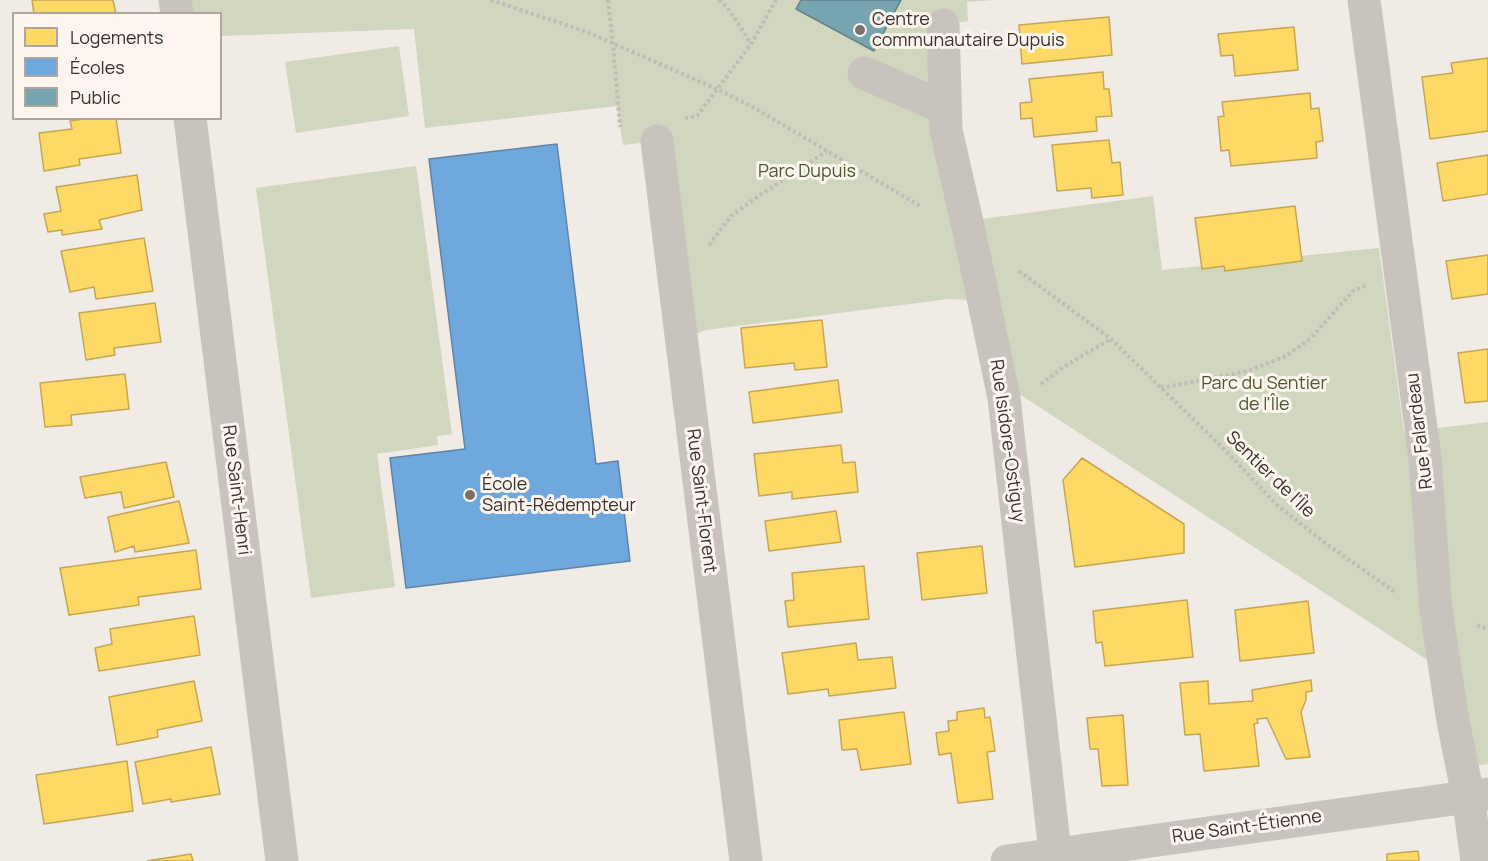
<!DOCTYPE html>
<meta charset="utf-8">
<style>
body{margin:0}
#map{position:relative;width:1488px;height:861px;overflow:hidden;background:#f0ebe5;font-family:Manrope,sans-serif}
canvas{display:block}
.legend{position:absolute;left:12px;top:12px;width:210px;height:108px;box-sizing:border-box;background:#fbf5ee;border:2px solid #aea6a0;margin:0;padding:8px 10px;list-style:none;font-size:18px;color:#3b302b}
.legend li{display:flex;align-items:center;gap:12px;height:30px}
.legend b{width:30px;border:2px solid #aea6a0}
</style>
<div id="map">
<canvas width="1488" height="861"></canvas>
<ul class="legend">
<li><b style="height:16px;background:#ffd966"></b>Logements</li>
<li><b style="height:16px;background:#6fa8dc"></b>Écoles</li>
<li><b style="height:16px;background:#76a5af"></b>Public</li>
</ul>
</div>
<script>
const ctx = document.querySelector('canvas').getContext('2d');
ctx.lineJoin = 'round';
function fill(path, color) { ctx.fillStyle = color; ctx.fill(path, 'evenodd'); }
const poly = rows => new Path2D(rows.map(r => 'M' + r).join(''));
function stroke(path, color, width, dash) { ctx.strokeStyle = color; ctx.lineWidth = width; ctx.lineCap = dash ? 'butt' : 'round'; ctx.setLineDash(dash || []); ctx.stroke(path); }
function write(font, color, halo, rows, align = 'center') {
  ctx.font = font + ' Manrope,sans-serif'; ctx.lineWidth = 6; ctx.setLineDash([]); ctx.textBaseline = 'middle'; ctx.strokeStyle = halo; ctx.fillStyle = color; for (const [text, x, y, turn = 0] of rows) {
    ctx.save(); ctx.translate(x, y); ctx.rotate((+turn || 0) * Math.PI / 180); ctx.textAlign = isNaN(turn) ? turn : align; if (halo) ctx.strokeText(text, 0, 0); ctx.fillText(text, 0, 0); ctx.restore();
  }
}
fill(poly([
 [175,0,994,0,967,2,968,21,943,25,967,221,1153,196,1162,270,1379,248,1404,432,1488,422,1488,764,1447,770,1435,665,984,371,969,300,949,299,706,330,681,340,657,141,623,145,617,106,425,128,414,29,221,36,220,14,177,13],
 [399,46,409,116,296,133,285,62],
 [416,166,452,434,437,436,438,445,377,454,395,587,311,598,256,188]
]), '#d1d6bf');
const homes = poly([
 [32,0,113,0,116,14,34,14,32,0],
 [1109,17,1112,55,1022,64,1019,25,1109,17],
 [1294,27,1298,70,1235,76,1233,55,1221,56,1218,34,1294,27],
 [1488,58,1488,131,1430,139,1422,77,1453,73,1451,63,1488,58],
 [1103,72,1104,89,1109,89,1112,116,1096,117,1097,131,1034,137,1032,118,1021,119,1020,103,1032,102,1029,79,1103,72],
 [1310,93,1311,109,1319,108,1323,141,1316,142,1317,158,1231,166,1229,150,1221,151,1218,117,1224,116,1222,102,1310,93],
 [90,118,116,118,121,153,79,159,80,165,44,171,39,133,72,129,70,121,90,118],
 [1109,140,1112,163,1120,162,1123,195,1092,198,1091,188,1057,191,1052,145,1109,140],
 [1488,155,1488,194,1443,201,1437,163,1488,155],
 [137,175,142,210,99,220,102,229,62,235,62,230,48,232,44,214,61,211,56,187,137,175],
 [1295,206,1302,261,1225,271,1224,266,1202,269,1195,218,1295,206],
 [144,238,153,291,96,299,94,287,70,292,61,251,144,238],
 [1488,255,1488,294,1452,299,1446,261,1488,255],
 [155,303,161,342,114,348,115,355,86,360,79,313,155,303],
 [822,320,827,367,795,370,794,363,745,368,741,328,822,320],
 [1488,349,1488,401,1465,403,1458,353,1488,349],
 [125,374,129,409,71,415,72,425,45,427,40,383,125,374],
 [838,380,842,412,753,423,749,392,838,380],
 [841,445,843,463,855,462,858,492,792,499,792,492,759,496,754,454,841,445],
 [1082,458,1184,524,1184,553,1075,567,1063,480,1082,458],
 [166,462,174,497,124,508,121,492,85,498,80,477,166,462],
 [179,501,189,543,135,552,134,546,115,552,108,517,179,501],
 [836,511,841,542,769,551,765,521,836,511],
 [982,546,987,593,922,600,917,553,982,546],
 [196,550,201,589,138,597,139,605,69,615,60,568,196,550],
 [864,566,869,619,788,627,785,601,794,600,792,573,864,566],
 [1187,600,1193,657,1105,666,1102,642,1096,643,1093,611,1187,600],
 [1308,601,1314,653,1240,661,1235,610,1308,601],
 [194,616,200,655,99,671,95,648,112,644,110,629,194,616],
 [856,643,858,660,892,657,896,688,829,696,828,689,788,694,782,653,856,643],
 [1311,680,1312,691,1306,692,1306,700,1301,712,1310,757,1286,759,1267,718,1257,719,1258,723,1254,724,1259,766,1204,771,1200,734,1185,735,1180,683,1208,681,1209,704,1253,701,1252,690,1311,680],
 [194,681,202,721,157,730,158,737,117,745,109,697,194,681],
 [984,708,985,718,990,717,995,751,987,752,993,799,958,803,951,753,939,755,936,733,949,731,948,721,957,720,957,712,984,708],
 [904,712,911,764,861,770,857,749,842,750,839,720,904,712],
 [1123,715,1128,785,1102,786,1098,749,1090,749,1087,718,1123,715],
 [211,747,220,794,171,802,171,799,143,804,135,762,211,747],
 [127,761,133,811,44,824,36,775,127,761],
 [1418,851,1419,861,1387,861,1387,854,1418,851],
 [191,854,193,861,147,861,191,854]
]);
fill(homes, '#ffd966');
stroke(homes, '#c4a654', 1.5);
const schools = poly([
 [557,144,596,464,618,461,630,561,406,588,390,458,465,449,429,159,557,144]
]);
fill(schools, '#6fa8dc');
stroke(schools, '#5f84a7', 1.5);
const public = poly([
 [801,0,901,0,874,51,796,9,801,0]
]);
fill(public, '#76a5af');
stroke(public, '#648287', 1.5);
stroke(poly([
 [491,0,587,32,717,89,751,106,922,207],
 [608,0,613,44,620,127],
 [719,0,726,6,739,25,751,44],
 [685,118,697,116,751,44,776,0],
 [709,245,731,216,760,195,827,151],
 [1019,271,1111,339,1228,453,1277,505,1325,543,1395,592],
 [1041,384,1068,364,1111,339],
 [1161,388,1248,371,1286,356,1311,338,1353,291,1365,286],
 [1477,625,1488,629]
]), '#c2bbb6', 4, [3, 3]);
stroke(poly([
 [175,0,177,14],
 [1364,0,1425,458,1436,610,1453,721,1468,796,1477,861],
 [943,25,946,130,971,240,1004,398,1056,861],
 [864,73,945,108],
 [190,118,282,861],
 [657,141,746,861],
 [1007,861,1488,794]
]), '#c9c3be', 33);
for (const [x, y, r, color] of [
 [860,30,6,"#7a716c"],
 [470,495,6,"#7a716c"]
]) { const dot = new Path2D(); dot.arc(x, y, r, 0, 2 * Math.PI); ctx.fillStyle = color; ctx.fill(dot); stroke(dot, '#fbf5ee', 2); }
write('18px', '#3b302b', '#fbf5ee', [
 ["Centre",872,20],
 ["communautaire Dupuis",872,41],
 ["École",482,485],
 ["Saint-Rédempteur",482,506]
], 'left');
write('18px', '#4a5a2e', '#fbf5ee', [
 ["Parc Dupuis",807,172],
 ["Parc du Sentier",1264,384],
 ["de l'Île",1264,405]
]);
write('18px', '#3b302b', '#fbf5ee', [
 ["Rue Falardeau",1420,431,-97],
 ["Rue Isidore-Ostiguy",1007,441,82],
 ["Sentier de l'Île",1270,475,44],
 ["Rue Saint-Henri",236,490,83],
 ["Rue Saint-Florent",701,501,83],
 ["Rue Saint-Étienne",1247,827,-8]
]);
</script>
